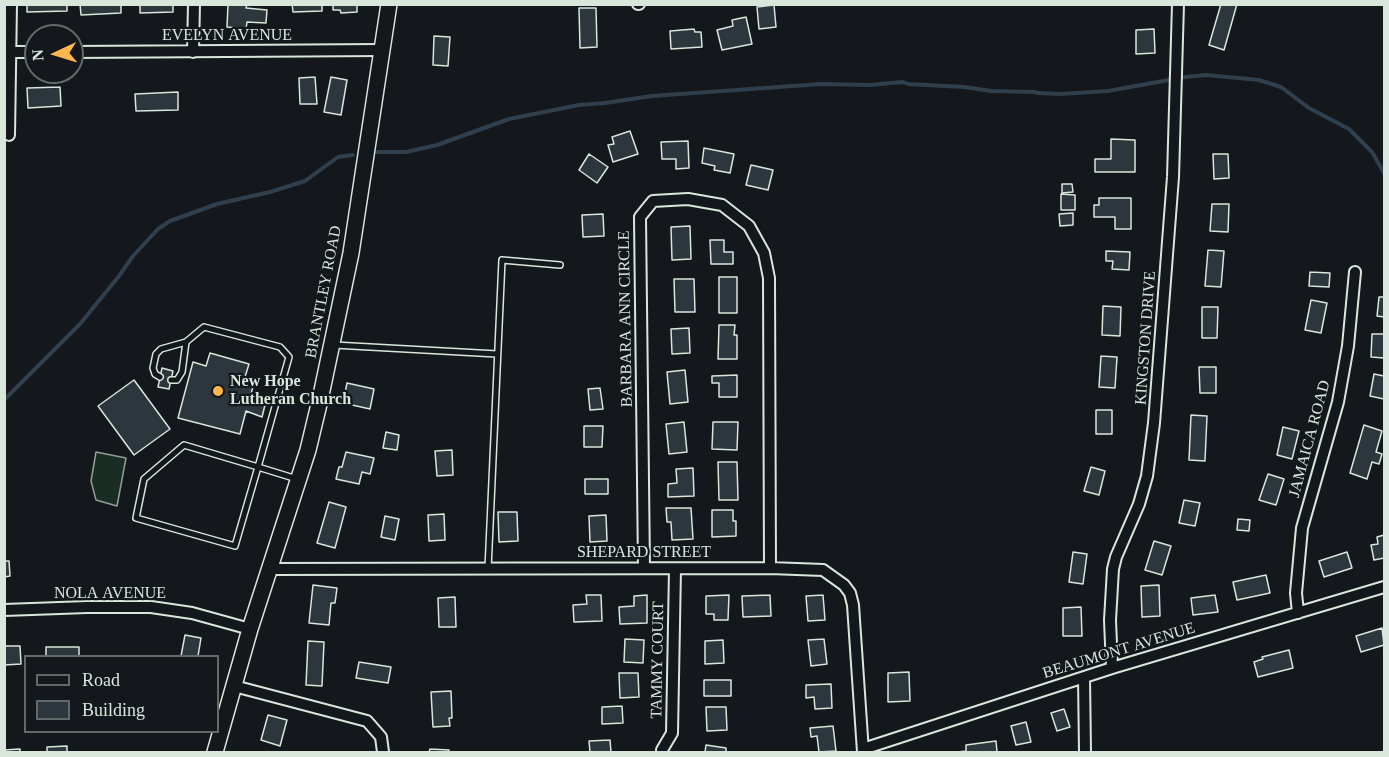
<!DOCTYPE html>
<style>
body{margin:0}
#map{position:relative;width:1389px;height:757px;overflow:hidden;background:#14181c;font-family:"Times New Roman",serif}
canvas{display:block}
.frame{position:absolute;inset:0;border:6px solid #d8e6dc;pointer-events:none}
.legend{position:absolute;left:24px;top:655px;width:195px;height:78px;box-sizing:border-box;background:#14181c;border:2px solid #626a69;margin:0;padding:8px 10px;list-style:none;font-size:18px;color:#d8e6dc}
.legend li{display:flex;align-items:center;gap:12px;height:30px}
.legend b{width:30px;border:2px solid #626a69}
.north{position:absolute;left:24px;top:24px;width:60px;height:60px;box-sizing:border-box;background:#14181c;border:2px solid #626a69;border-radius:50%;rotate:266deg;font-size:16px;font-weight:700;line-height:24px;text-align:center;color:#d8e6dc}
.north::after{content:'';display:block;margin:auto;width:21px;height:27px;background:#ffb74d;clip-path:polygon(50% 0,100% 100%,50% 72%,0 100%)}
</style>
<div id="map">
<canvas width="1389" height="757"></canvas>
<div class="frame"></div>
<ul class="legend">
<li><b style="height:8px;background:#14181c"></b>Road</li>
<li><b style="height:16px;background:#2c363c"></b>Building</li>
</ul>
<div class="north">N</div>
</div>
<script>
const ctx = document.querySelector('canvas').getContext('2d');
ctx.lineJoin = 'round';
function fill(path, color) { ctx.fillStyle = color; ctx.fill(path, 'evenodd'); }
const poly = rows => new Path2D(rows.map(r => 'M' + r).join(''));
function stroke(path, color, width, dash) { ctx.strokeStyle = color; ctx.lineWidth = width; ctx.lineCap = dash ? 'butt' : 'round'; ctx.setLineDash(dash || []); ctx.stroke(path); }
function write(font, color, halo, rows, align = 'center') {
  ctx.font = font + ' "Times New Roman",serif'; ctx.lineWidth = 4.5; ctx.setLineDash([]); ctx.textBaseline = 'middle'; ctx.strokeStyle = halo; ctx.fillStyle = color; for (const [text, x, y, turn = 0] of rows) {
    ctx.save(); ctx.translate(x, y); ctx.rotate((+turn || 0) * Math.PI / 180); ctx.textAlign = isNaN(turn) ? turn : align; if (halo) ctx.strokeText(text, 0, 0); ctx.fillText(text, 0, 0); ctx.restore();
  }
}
const green = poly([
 [96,452,126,458,117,506,96,500,91,481,96,452]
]);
fill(green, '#1a2d24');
stroke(green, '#939e99', 1.5);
stroke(poly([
 [377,152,406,152,437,145,509,119,579,105,605,103,652,96,821,84,869,85,903,82,908,84,964,87,991,91,1034,92,1039,93,1060,94,1108,91,1185,77,1206,75,1259,80,1281,87,1309,108,1349,129,1372,152,1384,173],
 [4,400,80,324,119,276,133,256,158,229,170,221,217,204,270,192,305,181,338,157,353,155]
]), '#2f3f4d', 4);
const building = poly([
 [27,4,67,4,67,11,27,12,27,4],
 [80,4,121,4,121,13,81,15,80,4],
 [140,4,173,4,173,12,140,13,140,4],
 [228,4,247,4,246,8,267,10,266,23,247,22,246,29,227,27,228,4],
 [292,4,322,4,322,11,293,12,292,4],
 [333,4,357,4,357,12,341,13,340,10,333,10,333,4],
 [1221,4,1237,4,1224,50,1209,45,1221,4],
 [774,5,776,27,759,29,757,7,774,5],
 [579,8,596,8,597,47,580,48,579,8],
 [746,17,752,44,722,50,717,30,733,26,732,20,746,17],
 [694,29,695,32,701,32,702,47,671,49,670,31,694,29],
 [1154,29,1155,53,1136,54,1136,30,1154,29],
 [434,36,450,37,448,66,433,65,434,36],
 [315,77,317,104,300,104,299,78,315,77],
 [331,77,347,80,341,115,324,112,331,77],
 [60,87,61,106,28,108,27,88,60,87],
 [178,92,178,110,136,111,135,94,178,92],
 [630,131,638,154,613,162,608,145,614,144,612,137,630,131],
 [1111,139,1135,140,1135,172,1095,172,1095,159,1111,159,1111,139],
 [688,141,689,168,676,169,676,159,662,159,661,142,688,141],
 [704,148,734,154,730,173,714,170,715,166,702,163,704,148],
 [589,154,608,167,597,183,579,170,589,154],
 [1213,154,1228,154,1229,178,1214,179,1213,154],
 [751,165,773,170,768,190,746,185,751,165],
 [1062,184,1072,184,1073,192,1062,193,1062,184],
 [1061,194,1075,195,1075,210,1061,210,1061,194],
 [1099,198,1131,198,1131,229,1115,229,1115,217,1094,217,1094,205,1099,205,1099,198],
 [1212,204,1229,204,1228,232,1210,231,1212,204],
 [1073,213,1073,225,1060,226,1059,214,1073,213],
 [603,214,604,236,583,237,582,215,603,214],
 [690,226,691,259,672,260,671,227,690,226],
 [710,240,724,240,724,252,733,252,733,264,711,264,710,240],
 [1208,250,1224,251,1221,287,1205,286,1208,250],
 [1106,251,1130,252,1129,270,1112,269,1113,261,1106,261,1106,251],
 [1310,272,1330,273,1329,287,1309,286,1310,272],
 [719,277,737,277,737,313,719,313,719,277],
 [674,279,694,279,695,312,675,312,674,279],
 [1379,297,1384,297,1384,317,1377,316,1379,297],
 [1311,300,1327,303,1321,333,1305,330,1311,300],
 [1103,306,1121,307,1120,336,1102,335,1103,306],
 [1202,307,1218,307,1217,338,1202,338,1202,307],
 [719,325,735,325,734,335,737,335,737,359,718,359,719,325],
 [689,328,690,353,672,354,671,329,689,328],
 [1372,334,1384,334,1384,358,1371,357,1372,334],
 [210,353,249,364,245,377,255,380,248,404,253,405,253,402,265,405,262,417,246,411,240,434,178,418,193,362,206,366,210,353],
 [1101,356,1117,357,1115,388,1099,387,1101,356],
 [1199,367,1216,367,1216,393,1200,393,1199,367],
 [162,368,173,371,169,389,158,387,162,368],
 [685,370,688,402,670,404,667,372,685,370],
 [1374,374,1384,376,1384,399,1370,396,1374,374],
 [737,375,737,397,719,397,719,383,712,383,712,376,737,375],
 [134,380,170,429,134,455,98,406,134,380],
 [347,383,374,389,370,409,343,403,347,383],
 [600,388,603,409,590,410,588,389,600,388],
 [1096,410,1112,410,1112,434,1096,434,1096,410],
 [1191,415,1207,416,1205,461,1189,460,1191,415],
 [684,422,687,452,669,454,666,424,684,422],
 [713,422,738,422,737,450,712,449,713,422],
 [1364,425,1382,431,1376,452,1382,454,1379,464,1372,462,1367,479,1350,473,1364,425],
 [584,426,603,426,602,447,584,447,584,426],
 [1283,427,1299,431,1292,459,1277,455,1283,427],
 [386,432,399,435,397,450,383,448,386,432],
 [452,450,453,475,437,476,435,451,452,450],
 [346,452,374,458,370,474,362,472,359,484,336,479,339,467,342,467,346,452],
 [718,462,737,462,738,500,719,500,718,462],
 [1091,467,1105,471,1099,495,1084,491,1091,467],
 [693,468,694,496,668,497,668,484,677,483,676,469,693,468],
 [1268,474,1284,479,1276,505,1259,500,1268,474],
 [585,479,608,479,608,494,585,494,585,479],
 [1184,500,1200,503,1195,526,1179,523,1184,500],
 [329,502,346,507,335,548,317,543,329,502],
 [666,508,691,508,693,539,672,540,671,522,667,522,666,508],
 [712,510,733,510,733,521,736,521,736,536,712,537,712,510],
 [498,512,517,512,518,541,499,542,498,512],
 [444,514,445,540,429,541,428,515,444,514],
 [606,515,607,541,590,542,589,516,606,515],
 [385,516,399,519,395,540,381,537,385,516],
 [1238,519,1250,520,1249,531,1237,530,1238,519],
 [1384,535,1384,558,1374,560,1371,545,1378,544,1377,537,1384,535],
 [1154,541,1171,546,1162,575,1145,570,1154,541],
 [1073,552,1087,554,1083,584,1069,582,1073,552],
 [1347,552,1352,568,1324,577,1319,561,1347,552],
 [4,561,9,561,10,576,4,577,4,561],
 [1266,575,1270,593,1237,600,1233,582,1266,575],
 [313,585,337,588,335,603,331,603,329,625,309,623,313,585],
 [1159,585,1160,616,1142,617,1141,586,1159,585],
 [586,595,601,595,602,621,574,622,573,605,587,604,586,595],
 [647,595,647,623,620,624,619,607,634,606,634,596,647,595],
 [729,595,728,620,714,620,714,614,706,614,706,596,729,595],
 [770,595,771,616,743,617,742,596,770,595],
 [823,595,825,620,808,621,806,596,823,595],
 [1215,595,1218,612,1193,615,1191,598,1215,595],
 [455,597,456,627,439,627,438,598,455,597],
 [1081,607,1082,636,1063,636,1063,608,1081,607],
 [1382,628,1384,645,1361,652,1356,636,1382,628],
 [185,635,201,638,198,656,181,656,185,635],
 [625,639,644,640,643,663,624,662,625,639],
 [824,639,827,664,811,666,808,640,824,639],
 [723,640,724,663,705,664,705,641,723,640],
 [308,641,324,642,322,686,306,685,308,641],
 [4,646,20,646,21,664,4,665,4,646],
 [46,647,79,647,79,656,46,656,46,647],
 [1289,650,1293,668,1258,677,1254,662,1263,659,1262,657,1289,650],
 [359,662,391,667,388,683,356,678,359,662],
 [909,672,910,701,888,702,888,673,909,672],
 [619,673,638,673,639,697,620,698,619,673],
 [704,680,731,680,731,696,704,696,704,680],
 [831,684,832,708,815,709,814,697,806,698,806,685,831,684],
 [451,691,452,718,449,718,450,726,433,727,431,692,451,691],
 [622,706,623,723,602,724,602,707,622,706],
 [706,707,726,707,727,730,707,731,706,707],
 [1064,709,1070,727,1057,731,1051,713,1064,709],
 [268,715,287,720,280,746,261,740,268,715],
 [1026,722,1031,742,1016,745,1011,726,1026,722],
 [833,726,836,751,819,752,817,736,811,737,810,728,833,726],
 [610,740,611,752,590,752,589,741,610,740],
 [996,741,997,752,958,752,966,751,966,745,996,741],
 [706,745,726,748,726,752,705,752,706,745],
 [67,746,67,752,37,752,47,752,47,747,67,746],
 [20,749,20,752,4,752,4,750,20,749],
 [430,749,449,750,448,752,429,752,430,749]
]);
fill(building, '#2c363c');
stroke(building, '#d8e6dc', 1.5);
const lane = poly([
 [334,345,497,354],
 [160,377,155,374,153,368,156,354,161,349,186,342,204,327,280,347,289,357,258,467,235,546,136,518,144,479,184,445,258,467,297,479],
 [171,380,177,380,182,372,186,342],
 [488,569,502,260,560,265]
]);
const street = poly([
 [638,4,639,4],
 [6,52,36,52],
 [72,52,381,50],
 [193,52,194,4],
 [9,135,11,4],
 [644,568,640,217,653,201,688,199,722,205,749,226,764,253,769,278,770,568],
 [269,569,770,568,823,570,844,585,850,593,853,605,863,752],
 [4,610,87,607,151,607,192,613,250,629],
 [1298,613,1296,593,1302,528,1338,402,1348,346,1355,272],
 [1112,668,1110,620,1113,569,1116,557,1139,504,1147,476,1154,423,1173,177,1178,4],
 [1084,677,1085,752],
 [234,686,367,721,381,737,383,752],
 [863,749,1112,668,1384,587],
 [662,750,672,733,675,569]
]);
const secondary = poly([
 [215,752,250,629,308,450,320,400,351,253,389,4]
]);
stroke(lane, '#d8e6dc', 8);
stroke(street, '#d8e6dc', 14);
stroke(secondary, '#d8e6dc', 18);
stroke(lane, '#14181c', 5);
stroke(street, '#14181c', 10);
stroke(secondary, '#14181c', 15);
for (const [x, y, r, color] of [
 [218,391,6,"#ffb74d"]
]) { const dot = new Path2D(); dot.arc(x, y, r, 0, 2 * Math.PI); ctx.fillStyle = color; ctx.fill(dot); stroke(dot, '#14181c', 2); }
write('16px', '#d8e6dc', '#14181c', [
 ["EVELYN AVENUE",227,36],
 ["BRANTLEY ROAD",324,292,-79],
 ["BARBARA ANN CIRCLE",626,319,-91],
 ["KINGSTON DRIVE",1146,338,-86],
 ["JAMAICA ROAD",1310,439,-75],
 ["SHEPARD STREET",644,553],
 ["NOLA AVENUE",110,594],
 ["BEAUMONT AVENUE",1119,651,-17],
 ["TAMMY COURT",658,660,-89]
]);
write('bold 16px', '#d8e6dc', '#14181c', [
 ["New Hope",230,382],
 ["Lutheran Church",230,400]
], 'left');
</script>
